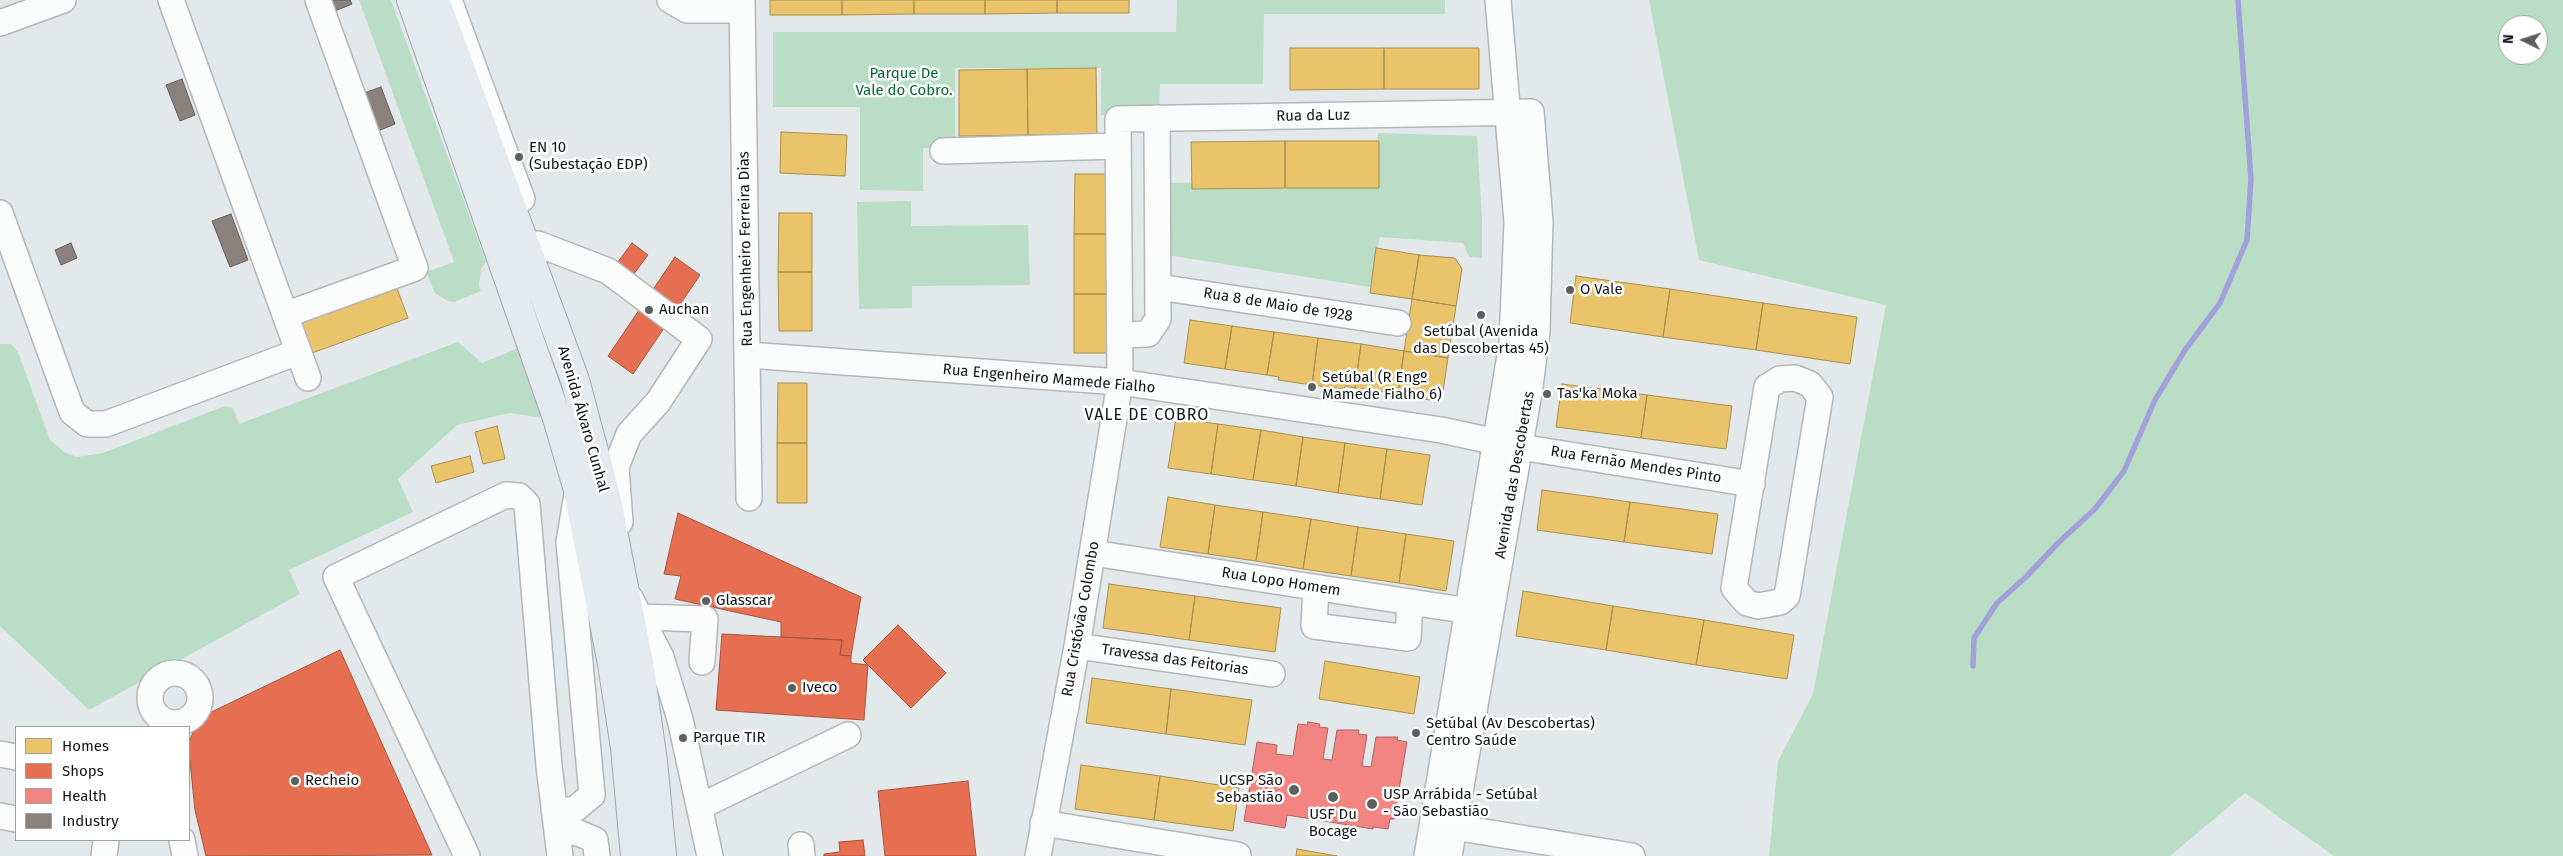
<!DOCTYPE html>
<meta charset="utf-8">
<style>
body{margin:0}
#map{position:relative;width:2563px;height:856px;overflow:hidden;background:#e3e9ea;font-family:"Fira Sans",sans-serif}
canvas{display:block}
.legend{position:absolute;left:15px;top:726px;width:175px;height:115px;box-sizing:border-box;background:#fff;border:1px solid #a0a1a2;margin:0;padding:6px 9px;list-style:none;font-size:15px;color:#121516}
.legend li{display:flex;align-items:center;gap:10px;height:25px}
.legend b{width:25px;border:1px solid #a0a1a2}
.north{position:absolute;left:2498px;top:15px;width:50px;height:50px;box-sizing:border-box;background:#fff;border:1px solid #a0a1a2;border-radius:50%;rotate:274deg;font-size:14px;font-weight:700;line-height:20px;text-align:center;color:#121516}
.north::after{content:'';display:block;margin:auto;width:18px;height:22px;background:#5b5f60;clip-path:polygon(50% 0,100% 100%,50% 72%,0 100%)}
</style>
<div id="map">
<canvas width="2563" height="856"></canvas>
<ul class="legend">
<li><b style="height:14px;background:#e9c46a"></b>Homes</li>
<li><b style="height:14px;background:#e76f51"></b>Shops</li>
<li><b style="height:14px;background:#f28482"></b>Health</li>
<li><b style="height:14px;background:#8a817c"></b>Industry</li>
</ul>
<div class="north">N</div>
</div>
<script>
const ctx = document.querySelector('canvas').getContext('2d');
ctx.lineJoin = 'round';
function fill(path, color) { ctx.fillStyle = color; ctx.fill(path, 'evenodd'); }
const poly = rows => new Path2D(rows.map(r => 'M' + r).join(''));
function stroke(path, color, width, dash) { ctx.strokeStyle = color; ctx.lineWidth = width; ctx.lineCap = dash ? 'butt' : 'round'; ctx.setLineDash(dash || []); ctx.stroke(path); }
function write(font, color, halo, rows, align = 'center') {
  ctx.font = font + ' "Fira Sans",sans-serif'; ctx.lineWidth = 5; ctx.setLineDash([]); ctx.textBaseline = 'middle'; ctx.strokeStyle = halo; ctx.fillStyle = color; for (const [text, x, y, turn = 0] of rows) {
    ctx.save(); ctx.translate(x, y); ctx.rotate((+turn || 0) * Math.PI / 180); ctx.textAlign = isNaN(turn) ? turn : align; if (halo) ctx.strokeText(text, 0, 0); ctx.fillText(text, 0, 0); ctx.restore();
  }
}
fill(poly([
 [359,0,391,0,486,262,481,269,479,286,481,291,454,302,448,301,435,293,426,272,454,262],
 [1177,0,1445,0,1445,14,1264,14,1263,84,1160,84,1159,115,1101,115,1101,68,955,68,955,148,923,148,923,191,860,190,860,107,773,107,773,32,1176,32],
 [1649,0,2563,0,2563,856,2334,856,2245,793,2170,856,1769,856,1778,761,1813,694,1886,305,1699,260],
 [2508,25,2538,25,2538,55,2508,55],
 [1378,133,1477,136,1482,218,1482,258,1469,257,1463,243,1380,237,1370,287,1167,255,1168,183,1375,178],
 [911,201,911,226,1028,225,1030,285,912,286,912,308,859,309,857,202],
 [458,342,482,363,518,348,543,418,510,413,457,425,398,479,413,512,289,570,300,594,89,710,0,626,0,344,11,344,18,352,50,440,64,452,77,457,103,453,225,406,233,408,239,424]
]), '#baddc5');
const homes = poly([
 [770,0,842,0,842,15,770,15,770,0],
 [842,0,914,0,914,14,842,15,842,0],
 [914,0,985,0,985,14,914,14,914,0],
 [985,0,1057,0,1057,13,985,14,985,0],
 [1057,0,1129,0,1129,13,1057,13,1057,0],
 [1290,48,1384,48,1384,89,1290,90,1290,48],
 [1384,48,1479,48,1479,89,1384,89,1384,48],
 [1096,68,1097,135,1028,135,1027,69,1096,68],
 [1027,69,1028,135,959,136,959,70,1027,69],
 [781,132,847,135,845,176,780,173,781,132],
 [1285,141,1285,188,1192,189,1191,142,1285,141],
 [1285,141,1379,141,1379,188,1285,188,1285,141],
 [1075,174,1110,174,1110,234,1074,234,1075,174],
 [779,213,812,213,812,272,778,272,779,213],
 [1074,234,1110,234,1110,294,1074,294,1074,234],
 [1376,248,1419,255,1412,299,1370,293,1376,248],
 [1419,255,1455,258,1462,269,1456,306,1412,299,1419,255],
 [778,272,812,272,812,331,779,331,778,272],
 [1576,276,1670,289,1663,337,1570,323,1576,276],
 [395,283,408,318,312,353,299,318,395,283],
 [1670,289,1763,303,1756,350,1663,337,1670,289],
 [1074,294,1110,294,1110,353,1074,353,1074,294],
 [1412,299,1456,306,1448,358,1404,351,1412,299],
 [1763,303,1857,317,1850,364,1756,350,1763,303],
 [1190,320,1232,326,1225,369,1184,363,1190,320],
 [1232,326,1274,332,1267,375,1225,369,1232,326],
 [1274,332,1318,338,1312,385,1278,380,1279,377,1267,375,1274,332],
 [1318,338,1361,344,1355,388,1345,386,1344,389,1312,385,1318,338],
 [1361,344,1404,351,1398,394,1355,388,1361,344],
 [1404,351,1448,358,1443,391,1430,400,1398,394,1404,351],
 [778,383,807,383,807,443,777,443,778,383],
 [1562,384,1647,395,1641,438,1556,427,1562,384],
 [1647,395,1732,406,1726,449,1641,438,1647,395],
 [1176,418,1218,424,1211,474,1168,468,1176,418],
 [1218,424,1261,430,1253,480,1211,474,1218,424],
 [497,426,505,459,483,464,475,432,497,426],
 [1261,430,1303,437,1296,486,1253,480,1261,430],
 [1303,437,1345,443,1338,493,1296,486,1303,437],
 [777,443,807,443,807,503,777,503,777,443],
 [1345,443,1387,449,1380,499,1338,493,1345,443],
 [1387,449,1430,455,1422,505,1380,499,1387,449],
 [470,456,474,472,436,483,431,466,470,456],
 [1542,490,1630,502,1624,542,1537,530,1542,490],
 [1168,497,1215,505,1208,554,1160,547,1168,497],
 [1630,502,1718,514,1712,554,1624,542,1630,502],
 [1215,505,1263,512,1256,561,1208,554,1215,505],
 [1263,512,1311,519,1303,569,1256,561,1263,512],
 [1311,519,1358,527,1351,576,1303,569,1311,519],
 [1358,527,1406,534,1399,583,1351,576,1358,527],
 [1406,534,1454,541,1446,591,1399,583,1406,534],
 [1109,584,1195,596,1189,640,1103,628,1109,584],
 [1523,591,1613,606,1606,650,1516,636,1523,591],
 [1195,596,1281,608,1275,652,1189,640,1195,596],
 [1613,606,1704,620,1696,665,1606,650,1613,606],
 [1704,620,1794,635,1787,679,1696,665,1704,620],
 [1325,661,1420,677,1414,714,1319,699,1325,661],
 [1092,678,1171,689,1166,734,1086,723,1092,678],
 [1171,689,1252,700,1245,745,1166,734,1171,689],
 [1081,765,1160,776,1154,820,1075,809,1081,765],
 [1160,776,1239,788,1233,831,1154,820,1160,776],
 [1297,849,1337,856,1296,856,1297,849]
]);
fill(homes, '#e9c46a');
stroke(homes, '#a89051', 1);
const shops = poly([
 [632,243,648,255,619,294,603,282,632,243],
 [675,257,700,275,633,374,608,356,675,257],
 [678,513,861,597,851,656,840,655,842,640,781,637,781,622,675,599,681,576,664,574,678,513],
 [898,625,946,673,911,708,863,660,898,625],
 [722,634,842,640,840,655,851,656,851,663,868,665,864,720,716,710,722,634],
 [340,650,432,855,206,856,195,810,189,752,189,742,199,718,340,650],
 [968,781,976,856,885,856,878,791,968,781],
 [863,840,865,856,824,856,824,854,840,852,839,842,863,840]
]);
fill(shops, '#e76f51');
stroke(shops, '#a7543f', 1);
const health = poly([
 [1308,722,1320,724,1319,727,1328,728,1323,759,1332,760,1337,730,1359,730,1358,734,1367,735,1362,766,1371,767,1376,737,1398,737,1397,740,1407,742,1394,819,1390,819,1388,829,1373,827,1373,829,1287,815,1285,828,1244,821,1257,742,1277,745,1276,754,1293,756,1298,724,1307,725,1308,722]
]);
fill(health, '#f28482');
stroke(health, '#af6362', 1);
const industry = poly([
 [331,0,350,0,352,4,335,11,331,0],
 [182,79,195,115,180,121,166,85,182,79],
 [381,87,395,124,378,131,364,93,381,87],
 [231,214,248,260,230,267,212,221,231,214],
 [71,243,77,258,61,265,55,250,71,243]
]);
fill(industry, '#8a817c');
stroke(industry, '#66615d', 1);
stroke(poly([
 [1973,666,1974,638,1997,603,2027,576,2059,542,2095,509,2124,471,2155,400,2185,350,2220,303,2247,240,2251,179,2238,0]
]), '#a3a1da', 5.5);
const minor = poly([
 [171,0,308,378],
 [449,0,522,199],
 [670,0,687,10,742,10],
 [742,0,749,498],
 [0,23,63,0],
 [943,151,1118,146],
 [0,213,72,412,87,424,106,424,298,352],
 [538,244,608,271,699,339,658,402,629,434,616,467,620,522],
 [1158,287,1398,323],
 [285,315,415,268,318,0],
 [1120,335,1148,334,1158,319,1157,118],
 [748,355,1120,382,1441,430,1520,447,1752,484],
 [1795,378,1810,384,1820,397,1787,596,1780,602,1758,606,1747,603,1734,588,1767,387,1780,379,1795,378],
 [1093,553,1469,611],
 [1316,588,1314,626,1408,638,1410,602],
 [630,598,661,657,680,719,710,856],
 [641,617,705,619,702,662],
 [1077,646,1272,674],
 '150 698a25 25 0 1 1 50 0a25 25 0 1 1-50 0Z',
 [0,754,16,757],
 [701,806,848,735],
 [554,810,574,810,592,795,569,542,577,494],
 [0,816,16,819],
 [1043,823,1238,855],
 [1454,827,1632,856],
 [558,833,576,832,595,840,597,856],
 [182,840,185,856],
 [801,845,802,856],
 [104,856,106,840],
 [467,856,336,577,506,495,519,496,527,504,549,766,560,856],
 [1038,856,1077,646,1120,382,1118,119,1531,112,1540,221,1537,331,1530,387,1449,856],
 [1427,856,1512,343,1517,222,1498,0]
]);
const major = poly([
 [411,0,557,418,578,490,612,664,625,748,635,856],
 [435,0,575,380,606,496,639,663,653,761,662,856]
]);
stroke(minor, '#b3b7b8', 28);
stroke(major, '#9ea9b3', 30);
stroke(minor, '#fbfcfc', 25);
stroke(major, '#e5eaef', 28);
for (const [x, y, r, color] of [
 [519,157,5,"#5b5f60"],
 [1570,290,5,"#5b5f60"],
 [649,310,5,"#5b5f60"],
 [1481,315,5,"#5b5f60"],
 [1312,387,5,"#5b5f60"],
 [1547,394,5,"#5b5f60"],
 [706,601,5,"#5b5f60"],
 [792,688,5,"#5b5f60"],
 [1416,733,5,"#5b5f60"],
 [683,738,5,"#5b5f60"],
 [295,781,5,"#5b5f60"],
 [1294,790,6,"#5b5f60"],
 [1333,797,6,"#5b5f60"],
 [1372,804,6,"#5b5f60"]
]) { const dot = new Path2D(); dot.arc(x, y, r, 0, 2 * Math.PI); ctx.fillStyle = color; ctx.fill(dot); stroke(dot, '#fff', 2); }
write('15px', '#036832', '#fff', [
 ["Parque De",904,74],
 ["Vale do Cobro.",904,91]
]);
write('15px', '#121516', '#fff', [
 ["Rua da Luz",1313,116,-1],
 ["Rua Engenheiro Ferreira Dias",746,249,-91],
 ["Rua 8 de Maio de 1928",1278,305,9],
 ["Rua Engenheiro Mamede Fialho",1049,379,5],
 ["Avenida Álvaro Cunhal",583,419,74],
 ["Rua Fernão Mendes Pinto",1636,465,9],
 ["Avenida das Descobertas",1515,475,-80],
 ["Rua Lopo Homem",1281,582,9],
 ["Rua Cristóvão Colombo",1081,619,-80],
 ["Travessa das Feitorias",1175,660,8]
]);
write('15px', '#121516', '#fff', [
 ["EN 10",529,148],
 ["(Subestação EDP)",529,165],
 ["O Vale",1580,290],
 ["Auchan",659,310],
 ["Setúbal (Avenida",1481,332,"center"],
 ["das Descobertas 45)",1481,349,"center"],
 ["Setúbal (R Engº",1322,378],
 ["Mamede Fialho 6)",1322,395],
 ["Tas'ka Moka",1557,394],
 ["Glasscar",716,601],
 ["Iveco",802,688],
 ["Setúbal (Av Descobertas)",1426,724],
 ["Centro Saúde",1426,741],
 ["Parque TIR",693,738],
 ["Recheio",305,781],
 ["UCSP São",1283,781,"right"],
 ["Sebastião",1283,798,"right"],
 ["USP Arrábida - Setúbal",1383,795],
 ["- São Sebastião",1383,812],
 ["USF Du",1333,815,"center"],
 ["Bocage",1333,832,"center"]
], 'left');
ctx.letterSpacing = '1px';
write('16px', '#121516', '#fff', [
 ["VALE DE COBRO",1147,416]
]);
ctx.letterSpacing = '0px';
</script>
